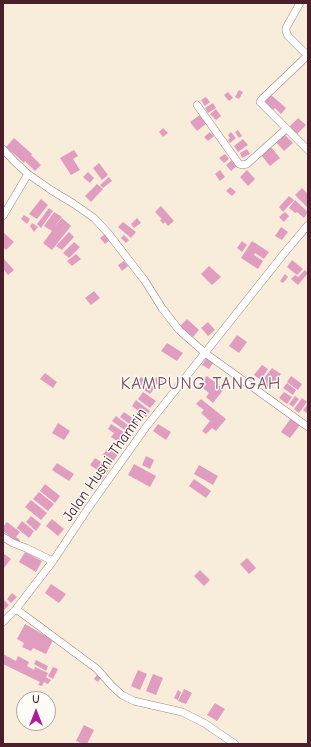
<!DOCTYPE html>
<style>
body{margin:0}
#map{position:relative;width:311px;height:747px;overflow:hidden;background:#f8eddb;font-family:"Comic Neue",sans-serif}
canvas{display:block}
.frame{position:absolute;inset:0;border:4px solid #4a1f2b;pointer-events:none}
.north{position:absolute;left:16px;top:691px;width:40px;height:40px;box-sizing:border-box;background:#fdfcf7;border:1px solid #b5a4a5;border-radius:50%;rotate:0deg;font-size:11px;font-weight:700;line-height:16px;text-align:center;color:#4a1f2b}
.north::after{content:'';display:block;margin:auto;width:14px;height:18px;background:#b5179e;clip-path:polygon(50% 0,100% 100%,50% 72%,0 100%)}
</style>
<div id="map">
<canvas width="311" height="747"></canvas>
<div class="frame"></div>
<div class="north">U</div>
</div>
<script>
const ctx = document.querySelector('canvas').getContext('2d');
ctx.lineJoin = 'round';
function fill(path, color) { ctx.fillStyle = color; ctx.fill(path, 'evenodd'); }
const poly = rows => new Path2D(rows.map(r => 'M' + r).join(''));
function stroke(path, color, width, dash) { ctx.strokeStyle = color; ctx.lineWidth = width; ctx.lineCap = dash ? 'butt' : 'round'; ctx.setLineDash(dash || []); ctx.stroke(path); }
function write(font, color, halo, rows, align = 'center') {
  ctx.font = font + ' "Comic Neue",sans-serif'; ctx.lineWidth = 3; ctx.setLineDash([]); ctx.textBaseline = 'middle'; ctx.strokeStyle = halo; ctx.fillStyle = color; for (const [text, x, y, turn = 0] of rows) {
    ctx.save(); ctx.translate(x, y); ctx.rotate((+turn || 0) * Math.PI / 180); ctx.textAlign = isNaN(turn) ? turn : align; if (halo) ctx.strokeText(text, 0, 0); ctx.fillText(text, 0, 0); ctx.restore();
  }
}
fill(poly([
 [239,90,243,92,239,99,235,97],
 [228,92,233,98,229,101,224,95],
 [270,94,286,108,281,114,275,108,272,111,262,103],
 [206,97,210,102,205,106,201,100],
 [213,103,216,108,208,113,205,108],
 [216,109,221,116,216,120,210,114],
 [200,115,207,123,197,131,190,122],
 [298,118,306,125,296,135,288,128],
 [163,128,168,133,163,137,159,132],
 [238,130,242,136,239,138,235,132],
 [210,132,214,136,208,141,204,137],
 [231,132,236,138,230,143,228,140,230,138,228,135],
 [284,134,293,143,284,151,275,141],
 [14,138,32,154,31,155,41,165,35,171,25,161,24,163,6,147],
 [243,139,248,145,238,152,234,146],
 [271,147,280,158,270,166,261,155],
 [247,149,250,154,242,158,240,153],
 [74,150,78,156,73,159,80,170,71,175,60,158],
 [225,154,229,159,224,163,219,158],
 [232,160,237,166,231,171,226,165],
 [99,163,108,175,102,180,93,168],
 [220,170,225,177,220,181,215,174],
 [247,170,255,179,248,186,240,177],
 [88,172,94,178,90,183,83,177],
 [109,177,112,181,103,188,100,185],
 [97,184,103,189,91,202,85,196],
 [230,187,236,192,232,196,226,191],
 [302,188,308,194,308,208,295,195],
 [289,196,294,200,283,212,279,207],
 [41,199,48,205,37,219,29,214],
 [295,200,308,212,304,218,297,212,295,213,289,208],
 [161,206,174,221,168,226,165,222,163,224,160,220,162,219,155,212],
 [49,208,53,211,41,228,37,224],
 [54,212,62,217,54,227,62,218,71,226,52,250,43,243,52,231,44,226],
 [285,212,289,216,284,222,279,217],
 [24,215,30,219,27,224,21,219],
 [137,218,141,223,134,228,131,224],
 [123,222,136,232,131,238,118,227],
 [32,223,38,227,34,232,30,226],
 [281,227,288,232,282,240,275,236],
 [3,232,14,242,6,250,3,247],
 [69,232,74,237,62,250,56,246],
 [105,234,110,240,105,244,100,238],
 [124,235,129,240,126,243,121,238],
 [242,241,247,245,242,252,237,248],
 [252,241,269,252,264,259,255,253,254,255,263,261,258,269,241,258],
 [74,242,80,247,69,258,63,253],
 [76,254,81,259,72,266,67,261],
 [3,258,14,270,8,275,3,269],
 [292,260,303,269,297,275,287,267],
 [124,261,128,266,122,271,118,265],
 [209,266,221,277,212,285,201,274],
 [305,270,308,273,298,285,291,279,295,275,298,277],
 [285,274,288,277,283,283,280,281],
 [94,291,100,298,91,305,85,298],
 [187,319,199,330,193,337,180,326],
 [208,322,215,330,208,336,201,328],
 [237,335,247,342,239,353,229,346],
 [167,343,183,353,177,361,161,351],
 [206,358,213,363,209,369,202,365],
 [262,365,268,369,261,380,254,375],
 [272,368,281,374,270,389,261,382],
 [45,373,57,382,53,388,40,379],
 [207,376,224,389,213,403,206,397,209,393,199,385],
 [291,376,302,384,298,390,287,382],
 [141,377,155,387,150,394,136,384],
 [157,377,163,381,159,386,153,382],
 [287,383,296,390,293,395,283,388],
 [143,392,156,401,150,408,138,399],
 [284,392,292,397,287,404,279,398],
 [295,396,299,399,293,407,289,404],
 [302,398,307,402,299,413,294,409],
 [201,399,226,419,216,431,212,428,206,434,202,431,210,421,201,413,204,410,196,404],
 [136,400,150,411,146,417,132,406],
 [308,404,308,414,303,410],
 [124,412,138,422,135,428,120,417],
 [138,413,144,417,141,422,135,417],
 [116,416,129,426,126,431,112,421],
 [291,418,300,425,290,438,281,432],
 [58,423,70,431,64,440,52,433],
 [111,424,124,432,123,434,128,437,123,445,111,437,114,433,108,429],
 [158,424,171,432,166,440,153,431],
 [108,448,118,454,112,463,102,456],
 [146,456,154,460,150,469,142,465],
 [95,458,110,468,105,475,90,465],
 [57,463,74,474,69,481,52,470],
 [134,464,156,476,150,487,128,475],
 [199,465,218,476,213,485,194,474],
 [100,473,105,476,101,481,96,478],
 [194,479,211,491,206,498,189,486],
 [45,484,60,496,55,503,40,491],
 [39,492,54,504,48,511,33,499],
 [31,500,47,513,41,520,25,507],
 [31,516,41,524,36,531,26,522],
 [52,519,64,529,58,536,46,526],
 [22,521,34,531,29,538,17,528],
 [7,522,20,532,16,537,20,540,18,543,3,531,3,527],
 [25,552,42,561,36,572,19,562],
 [3,553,11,559,3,569],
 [247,558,256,568,249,574,240,564],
 [200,570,210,580,204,586,194,576],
 [51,584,66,594,59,603,45,593],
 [12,593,17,597,11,603,7,599],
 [3,599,9,605,3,611],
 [25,624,53,640,46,654,33,648,31,651,22,647,24,643,17,639],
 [3,654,16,661,18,656,29,662,27,666,34,670,35,667,48,673,46,677,51,680,48,684,44,682,42,686,38,685,40,682,3,664],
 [36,660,48,666,46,671,34,664],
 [53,667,58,669,53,679,48,676],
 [138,670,147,674,140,690,131,686],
 [153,674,163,678,156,695,146,691],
 [97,675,101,678,98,682,94,679],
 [184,689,192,693,186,704,178,701],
 [178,690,181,692,178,700,174,698],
 [215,703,225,709,217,721,207,715],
 [84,725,94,730,87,744,83,744,76,741]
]), '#e09dbf');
const street = poly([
 [300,3,286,28,286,31,288,36,306,54,306,57,262,99,260,102,308,150],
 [197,105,239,164,242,165,247,164,286,129],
 [3,149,14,161,28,174,51,190,74,204,94,218,108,233,145,281,162,308,179,330,205,353,308,427],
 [3,216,28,174],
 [3,537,13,543,26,548,53,561],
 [16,609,53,561,89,507,146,427,286,251,308,225],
 [3,622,16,609,97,669,112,686,122,695,134,701,182,712,204,723,235,744]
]);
stroke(street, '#a18683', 8);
stroke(street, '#fff', 7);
write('15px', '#4a1f2b', '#fdfcf7', [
 ["Jalan Husni Thamrin",105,465,-55]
]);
ctx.letterSpacing = '1px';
write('17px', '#7e4b5f', '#fdfcf7', [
 ["KAMPUNG TANGAH",201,384]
]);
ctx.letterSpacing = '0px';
</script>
